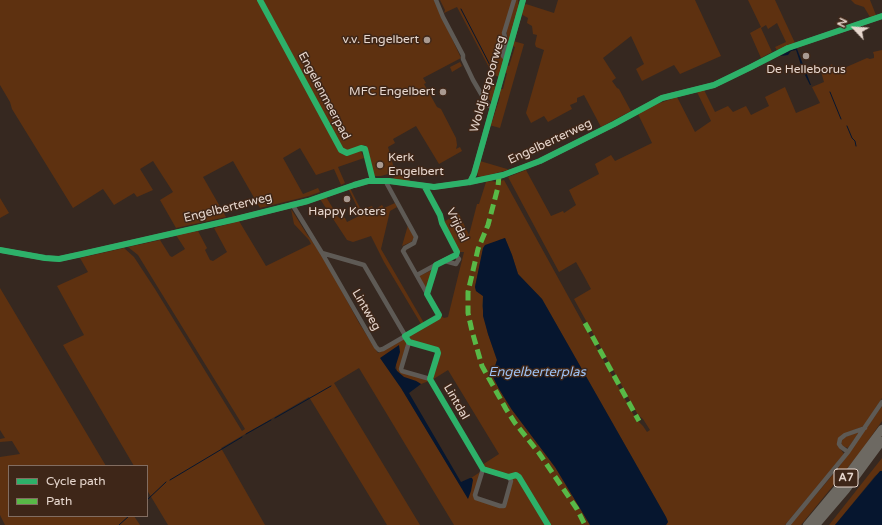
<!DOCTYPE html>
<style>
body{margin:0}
#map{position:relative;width:882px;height:525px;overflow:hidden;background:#362820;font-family:"Varela Round",sans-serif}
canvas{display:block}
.legend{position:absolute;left:8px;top:465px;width:140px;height:52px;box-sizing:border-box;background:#3e2618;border:1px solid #826d61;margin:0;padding:5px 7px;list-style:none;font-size:12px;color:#e7d7ce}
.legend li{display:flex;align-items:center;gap:8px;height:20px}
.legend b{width:20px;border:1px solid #826d61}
.north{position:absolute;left:834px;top:8px;width:40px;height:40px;-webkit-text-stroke:3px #3e2618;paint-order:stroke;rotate:295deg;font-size:11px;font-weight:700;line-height:16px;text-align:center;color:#e7d7ce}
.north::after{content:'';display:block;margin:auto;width:14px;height:18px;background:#e7d7ce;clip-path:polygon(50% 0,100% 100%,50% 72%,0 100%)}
</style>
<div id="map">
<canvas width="882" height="525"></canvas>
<ul class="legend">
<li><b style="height:5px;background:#2db169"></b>Cycle path</li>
<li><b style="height:5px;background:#58b947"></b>Path</li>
</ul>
<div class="north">N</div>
</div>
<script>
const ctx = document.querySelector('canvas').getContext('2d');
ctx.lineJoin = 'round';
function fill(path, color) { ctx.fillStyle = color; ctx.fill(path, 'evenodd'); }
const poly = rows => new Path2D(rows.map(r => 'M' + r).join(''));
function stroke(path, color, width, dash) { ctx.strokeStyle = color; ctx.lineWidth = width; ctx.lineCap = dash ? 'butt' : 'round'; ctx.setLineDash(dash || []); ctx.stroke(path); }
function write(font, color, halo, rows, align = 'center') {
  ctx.font = font + ' "Varela Round",sans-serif'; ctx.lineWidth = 3; ctx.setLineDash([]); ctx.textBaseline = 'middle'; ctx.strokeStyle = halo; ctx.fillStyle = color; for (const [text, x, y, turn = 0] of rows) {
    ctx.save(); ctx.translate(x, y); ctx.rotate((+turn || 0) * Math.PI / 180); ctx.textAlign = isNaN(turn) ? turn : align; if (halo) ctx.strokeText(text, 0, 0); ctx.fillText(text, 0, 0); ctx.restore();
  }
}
fill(poly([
 [0,0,434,0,461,58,423,78,426,83,424,84,437,107,441,109,456,138,457,145,456,149,460,147,462,151,439,164,416,126,393,139,395,143,388,147,395,172,381,176,374,176,368,151,365,145,359,147,364,158,338,167,345,183,341,185,334,169,316,175,300,148,283,158,303,194,318,188,320,192,309,196,260,208,233,161,203,177,226,217,176,228,160,200,173,192,153,161,140,169,153,190,137,197,134,193,114,205,103,189,73,208,12,109,10,102,0,85],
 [440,0,512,0,503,35,505,41,502,55,504,62,500,77,493,75,457,7,444,13,445,10],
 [515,0,518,0,519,10,509,45,506,29],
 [558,0,695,0,721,56,680,74,674,65,642,81,636,69,644,64,631,36,603,58,616,78,612,81,617,88,619,89,631,111,601,127,584,95,577,98,577,102,570,105,572,109,548,122,544,116,531,123,526,113,544,50,536,47,535,44,537,35,533,34,532,26,527,23,528,18,521,14,523,7,526,4,554,13],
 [748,0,775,0,795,43,777,50,775,47,786,42,777,23,768,29,766,25,761,28,772,52,761,58,750,33,761,27],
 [851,0,870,0,876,15,870,17,864,7,855,4],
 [513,41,524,44,500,128,489,125,490,122,492,122,500,97,498,96,500,89,503,89,507,73,505,72,507,66,509,66,515,47,512,46],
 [882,50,882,398,864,426,844,434,839,447,844,454,785,525,666,525,668,522,666,517,542,299,518,274,512,255,505,238,499,240,483,250,475,286,476,291,483,296,482,306,488,334,497,360,492,375,507,402,547,456,567,484,590,525,454,525,359,368,334,383,420,525,387,525,309,397,221,448,265,525,168,525,147,490,147,466,134,466,63,345,84,335,57,286,88,272,80,258,124,248,134,257,155,289,242,431,245,429,157,286,138,255,128,247,160,240,170,256,172,257,185,249,176,235,198,231,207,248,205,250,210,260,213,261,227,252,214,228,239,221,266,266,311,244,309,240,294,224,291,209,308,236,310,238,324,258,359,323,378,353,403,339,406,339,407,342,400,368,429,381,421,384,416,381,404,377,397,371,396,365,381,359,401,388,468,498,471,478,480,472,474,496,504,508,511,476,506,473,483,468,482,465,499,454,448,370,432,380,437,348,413,341,409,337,409,335,441,316,444,318,448,317,464,252,459,252,443,222,459,214,469,235,477,204,479,204,486,182,491,181,497,182,504,180,636,419,643,426,647,432,650,430,643,419,638,415,574,299,591,289,584,276,576,262,559,272,508,177,526,170,551,216,563,211,564,213,576,205,569,190,599,174,595,164,611,155,615,161,652,143,638,114,654,105,677,97,695,132,711,121,697,92,704,90,715,112,728,106,733,112,746,106,751,115,769,106,765,97,785,87,796,113,820,103,812,87,824,82,820,68,829,67,832,64,835,72,867,58,870,59,874,58,874,55,873,52],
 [460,62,462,66,452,72,450,67],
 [492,81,497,85,492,103,487,97],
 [480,161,507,169,508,170,481,177,478,176,477,171],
 [402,174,407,176,411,182,392,179,397,175],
 [348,188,350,188,361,210,372,206,374,210,382,205,384,208,395,203,397,207,390,211,381,249,424,323,421,324,384,262,371,236,353,242,347,240,320,199,326,197,339,218,342,217,345,218,347,222,361,215],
 [0,198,9,213,0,218],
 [408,225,414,238,411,242,402,246],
 [432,270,426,289,419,276],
 [0,288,106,466,9,466,9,516,134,516,140,525,5,525,0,515,0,457,20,454,12,441,0,442,0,439,5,438,0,430],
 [882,406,882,421,858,455,801,525,790,525,836,471],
 [860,431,848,448,842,446,841,442,843,438],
 [882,458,882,471,875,476,835,525,829,525]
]), '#5e3110');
fill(poly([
 [795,48,797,49,811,85,810,85,803,71,796,50,791,51,788,55,780,56],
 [505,238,512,255,518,274,542,299,666,517,668,522,666,525,590,525,555,467,512,410,499,389,492,375,497,360,488,334,483,316,483,296,476,291,475,287,483,248,485,245],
 [399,345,400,352,395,368,397,371,404,377,416,381,421,384,409,393,461,482,470,478,472,478,473,480,471,491,468,499,401,388,380,358],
 [880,471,882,471,882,525,835,525]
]), '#06162f');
stroke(poly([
 [461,9,492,69],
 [830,92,841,119],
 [847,126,852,138,855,141,856,146],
 [275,418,331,386],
 [246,434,271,420],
 [170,480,242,437],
 [147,500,166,482],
 [119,525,129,516]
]), '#06162f', 1);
stroke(poly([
 [436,0,443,17,463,55,463,59,473,80,487,104,492,108],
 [506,59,503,56,506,42,504,33,514,0],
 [292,204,322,253,364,265,409,342,437,350,438,353,430,379,483,469,509,477,511,481,504,506,500,506,476,498,475,495,483,469],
 [322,253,376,347,379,350,383,349,438,317,439,315,403,251,405,248,414,243,416,237,387,184,387,181],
 [417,275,452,256,456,255,459,259,456,264,445,261],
 [427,294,436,265],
 [409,342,401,369,402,371,430,379],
 [848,452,841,447,839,444,840,439,845,435,865,428],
 [788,525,848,452,882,402]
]), '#5e5a55', 4.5);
stroke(poly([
 [470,182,474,174,523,0],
 [0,250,45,258,59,259,82,254,236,219,308,201,354,185,368,181,389,181,434,187,470,182,503,175,540,161,614,124,662,98,714,85,751,67,788,48,882,16]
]), '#5e5a55', 5.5);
stroke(poly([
 [807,525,837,489,882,429],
 [816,525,846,490,882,441]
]), '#6d6962', 8);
stroke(poly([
 [499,175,498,187,488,225,478,249,468,292,468,313,472,331,482,366,506,409,515,423,539,453,577,509,585,525],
 [585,323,639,421]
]), '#58b947', 5, [10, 5]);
stroke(poly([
 [260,0,341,150,347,153,361,148,365,149,373,181],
 [470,182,474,174,523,0],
 [425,187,440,215,442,223,457,252,456,255,436,265,427,294,439,315,438,317,405,336,409,342,437,350,438,353,430,379,483,469,509,477,516,475,519,477,548,525],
 [0,250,45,258,59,259,82,254,236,219,308,201,354,185,368,181,389,181,434,187,470,182,503,175,540,161,614,124,662,98,714,85,751,67,788,48,882,16]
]), '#2db169', 6);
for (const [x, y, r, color] of [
 [427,40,4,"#a99a91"],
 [806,56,4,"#a99a91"],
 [443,92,4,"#a99a91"],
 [380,165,4,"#a99a91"],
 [347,199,4,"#a99a91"]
]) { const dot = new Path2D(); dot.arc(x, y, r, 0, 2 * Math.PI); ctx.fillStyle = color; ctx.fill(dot); stroke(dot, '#3e2618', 1.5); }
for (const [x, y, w] of [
 [846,478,24]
]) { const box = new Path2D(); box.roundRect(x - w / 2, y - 9, w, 18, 3); ctx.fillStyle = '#3e2618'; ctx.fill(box); stroke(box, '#e7d7ce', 1); }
write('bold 11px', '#e7d7ce', null, [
 ["A7",846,478]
]);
write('12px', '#e7d7ce', '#3e2618', [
 ["v.v. Engelbert",419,40],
 ["De Helleborus",806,70,"center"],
 ["MFC Engelbert",435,92],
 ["Kerk",388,158,"left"],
 ["Engelbert",388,172,"left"],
 ["Happy Koters",347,212,"center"]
], 'right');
write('12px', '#e7d7ce', '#3e2618', [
 ["Woldjerspoorweg",488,84,-74],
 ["Engelenmeerpad",324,96,62],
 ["Engelberterweg",550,142,-25],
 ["Engelberterweg",228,208,-14],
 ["Vrijdal",457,225,65],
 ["Lintweg",366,310,60],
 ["Lintdal",456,402,60]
]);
write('italic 13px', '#9dc1f2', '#3e2618', [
 ["Engelberterplas",537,373]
]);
</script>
